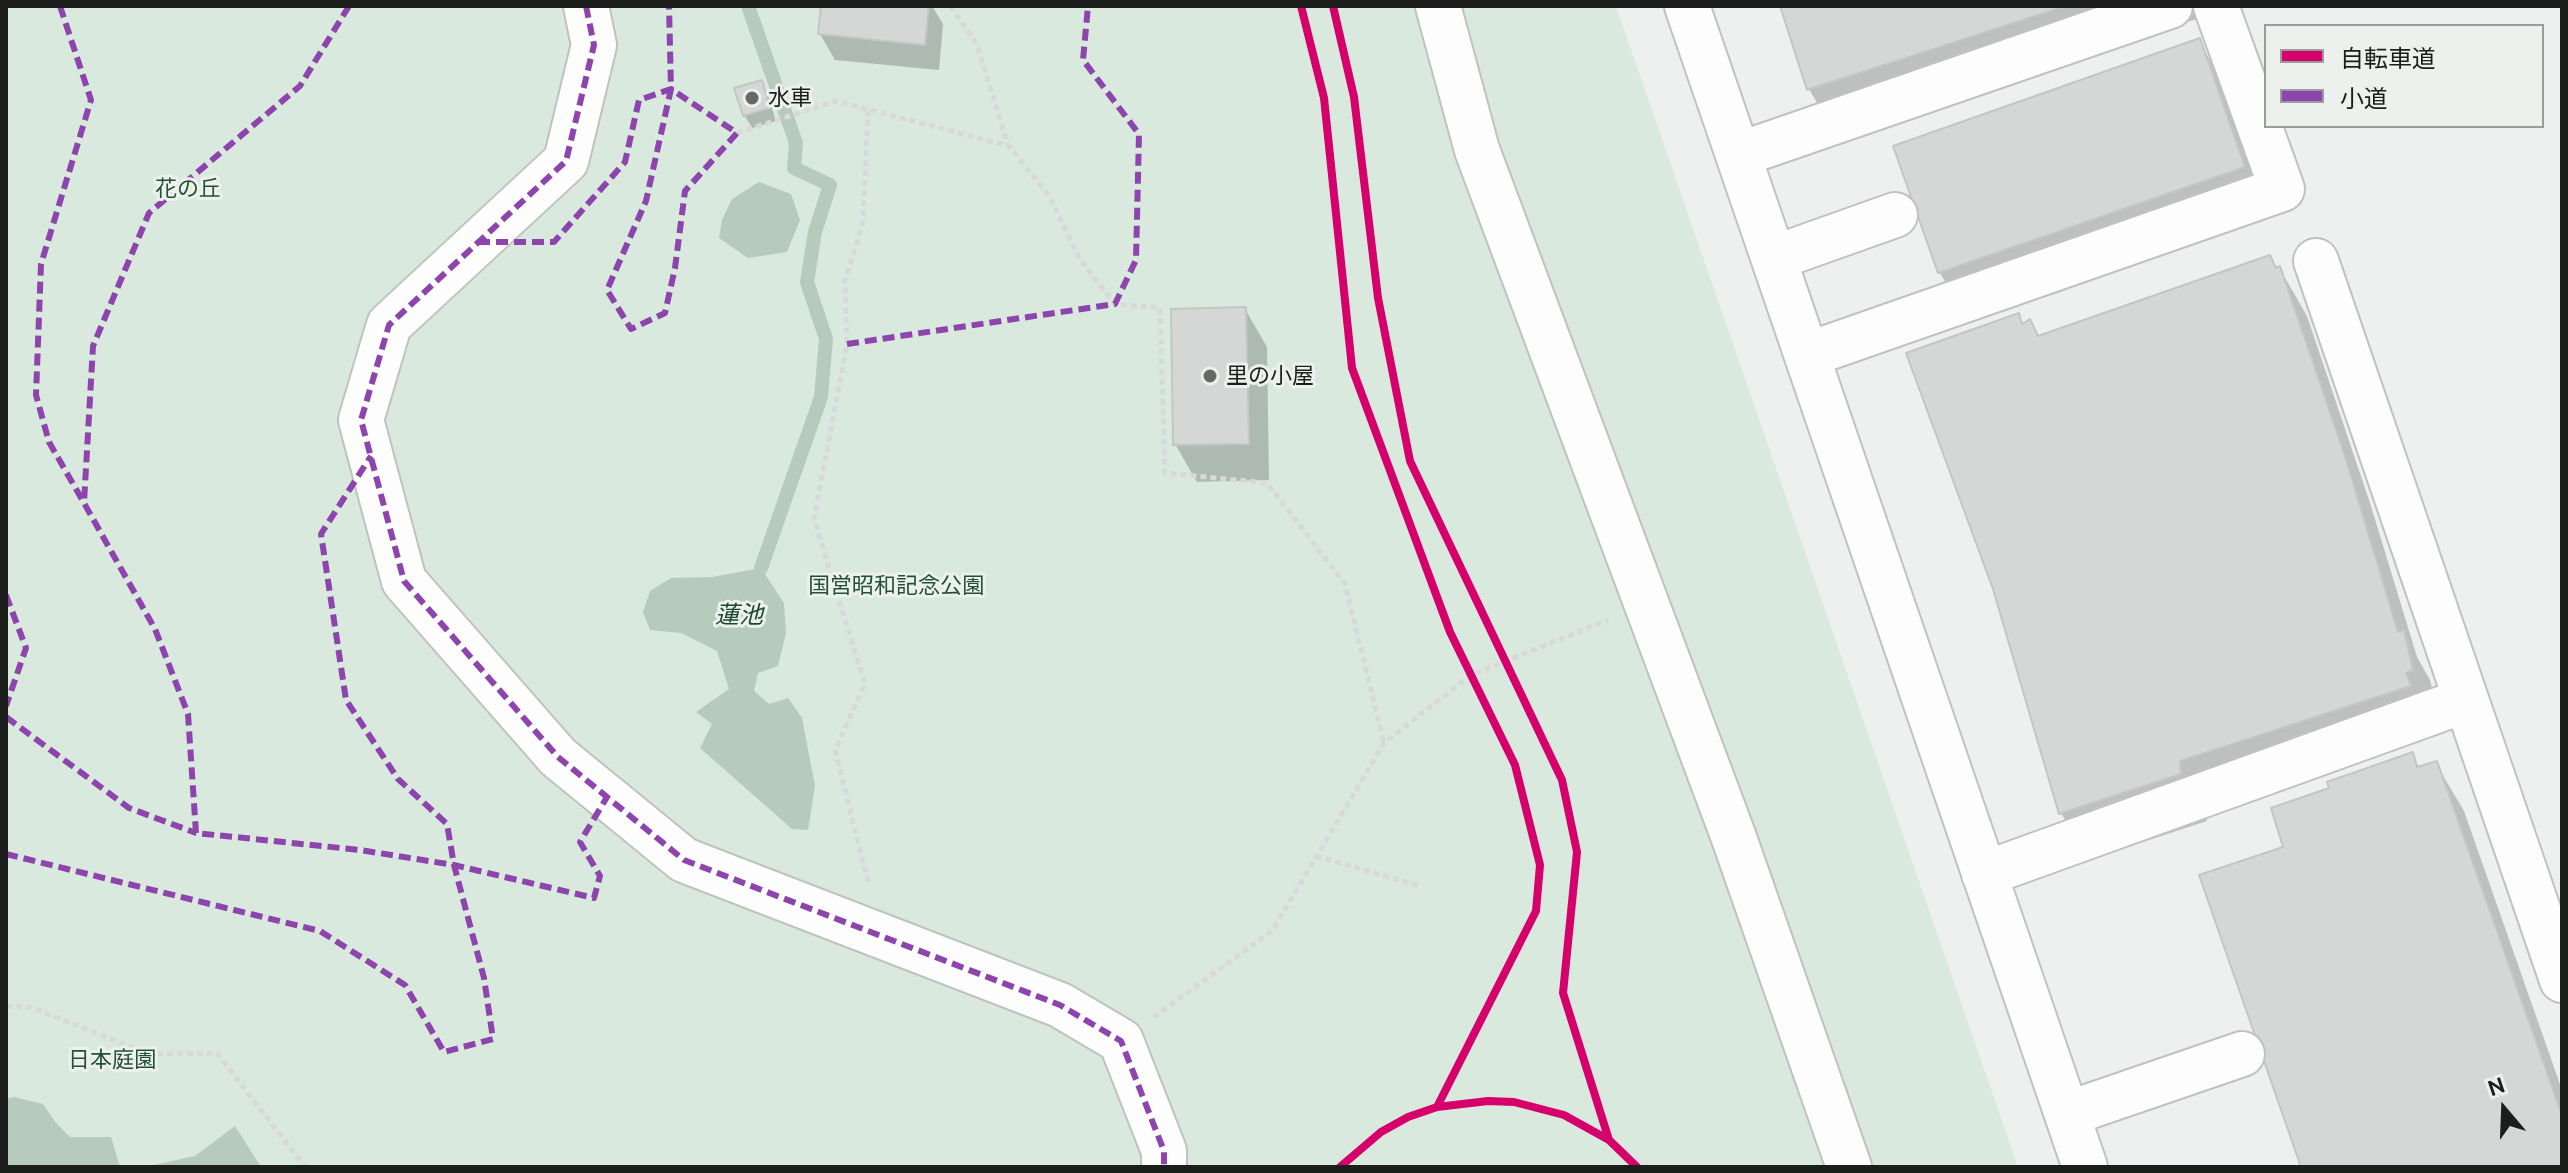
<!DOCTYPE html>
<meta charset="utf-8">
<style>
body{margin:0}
#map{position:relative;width:2568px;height:1173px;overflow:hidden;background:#edf0ee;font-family:Ubuntu,"Noto Sans JP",sans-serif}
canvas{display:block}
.frame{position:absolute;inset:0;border:8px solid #1c1e1c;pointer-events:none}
.legend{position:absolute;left:2264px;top:24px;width:280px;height:104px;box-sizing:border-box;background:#ecf1ed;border:2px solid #999d99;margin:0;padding:10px 14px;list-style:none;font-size:24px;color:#1c1e1c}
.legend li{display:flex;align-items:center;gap:16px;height:40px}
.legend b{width:40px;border:2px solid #999d99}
.north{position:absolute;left:2464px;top:1069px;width:80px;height:80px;-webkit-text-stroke:6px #ecf1ed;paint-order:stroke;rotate:341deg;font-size:22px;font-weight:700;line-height:32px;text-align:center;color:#1c1e1c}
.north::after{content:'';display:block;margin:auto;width:28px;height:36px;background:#1c1e1c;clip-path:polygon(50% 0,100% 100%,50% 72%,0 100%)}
</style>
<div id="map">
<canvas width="2568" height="1173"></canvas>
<div class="frame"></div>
<ul class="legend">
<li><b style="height:10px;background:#d6006c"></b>自転車道</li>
<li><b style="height:10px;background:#8e44ad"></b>小道</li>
</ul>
<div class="north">N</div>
</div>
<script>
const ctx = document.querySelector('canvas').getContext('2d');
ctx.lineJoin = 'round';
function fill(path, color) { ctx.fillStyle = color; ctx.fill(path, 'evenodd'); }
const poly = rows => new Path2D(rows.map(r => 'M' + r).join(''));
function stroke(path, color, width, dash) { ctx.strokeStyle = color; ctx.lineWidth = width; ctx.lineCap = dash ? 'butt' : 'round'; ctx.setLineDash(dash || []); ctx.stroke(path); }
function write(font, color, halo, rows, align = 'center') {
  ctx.font = font + ' Ubuntu,"Noto Sans JP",sans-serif'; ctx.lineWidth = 6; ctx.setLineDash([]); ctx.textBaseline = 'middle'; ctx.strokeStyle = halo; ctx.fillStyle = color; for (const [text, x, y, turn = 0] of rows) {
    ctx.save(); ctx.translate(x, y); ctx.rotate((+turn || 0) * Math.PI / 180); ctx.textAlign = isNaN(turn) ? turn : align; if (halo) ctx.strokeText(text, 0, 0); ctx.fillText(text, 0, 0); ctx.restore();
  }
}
fill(poly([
 [6,6,1616,6,2018,1167,6,1167]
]), '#d9e9de');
fill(poly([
 [759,182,791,194,800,220,787,252,748,258,719,238,722,220,732,199],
 [761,568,784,603,786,633,778,666,758,673,754,691,769,704,788,698,802,718,815,786,808,830,792,829,700,748,712,724,696,712,729,689,717,651,681,633,650,630,643,612,650,591,671,578,712,577],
 [14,1097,43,1104,56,1123,70,1137,111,1137,120,1167,6,1167,6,1099],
 [235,1126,261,1167,145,1167,195,1156]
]), '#b6cbbc');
fill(poly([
 [823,6,932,6,943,24,939,70,835,60,820,34],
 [1782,6,2202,6,2206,16,1836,136,1809,89],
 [2199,41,2226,88,2270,214,1967,320,1940,273,1896,147],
 [761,83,768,95,776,121,752,128,745,116,737,90],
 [2280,269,2307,316,2371,506,2417,657,2430,680,2439,717,2205,808,2207,821,2088,860,2061,813,2018,315,2024,325,2039,338],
 [1245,309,1267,347,1269,480,1197,482,1175,444],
 [2412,755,2420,769,2436,764,2464,811,2562,1090,2562,1167,2303,1167,2286,848,2331,789]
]), '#0003');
stroke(poly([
 [748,6,796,143,794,168,830,185,815,232,807,282,826,339,821,397,761,568]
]), '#b6cbbc', 14);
const building = poly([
 [821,6,929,6,925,45,818,34,821,6],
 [1780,6,2066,6,1807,90,1780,6],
 [2200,38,2245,167,1938,273,1893,146,2200,38],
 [762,80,770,108,743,116,734,88,762,80],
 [2270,255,2276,268,2280,266,2345,456,2398,632,2404,630,2413,670,2406,673,2411,686,2180,761,2181,774,2059,814,1993,589,1906,353,2019,313,2022,324,2030,319,2038,336,2270,255],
 [1246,307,1249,444,1173,445,1171,309,1246,307],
 [2413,752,2417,767,2437,761,2562,1115,2562,1167,2301,1167,2199,875,2283,847,2271,808,2329,788,2327,782,2413,752]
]);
fill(building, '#d5d7d6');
stroke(building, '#c4c6c4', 2);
const minor = poly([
 [586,6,594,45,566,161,389,325,361,420,404,581,558,757,684,860,1060,1005,1121,1041,1164,1151,1164,1167],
 [1438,6,1477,150,1734,838,1849,1167],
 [1687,6,2085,1167],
 [1738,155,2170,6],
 [1774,258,1895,215],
 [2316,261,2562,980],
 [1807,355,2282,189,2216,6],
 [1984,874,2466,700],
 [2067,1114,2242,1054]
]);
stroke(minor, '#c0c2c0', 48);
stroke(poly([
 [950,6,977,44,1008,145],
 [737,133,836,101,1009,146,1050,197,1079,258,1115,304,1160,308,1165,473,1267,483,1345,584,1384,743],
 [1316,856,1419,886],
 [868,882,835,750,865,684,814,519,847,344,845,281,863,222,868,111],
 [6,1006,31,1007,148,1054,217,1053,305,1167],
 [1154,1017,1272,931,1384,743,1471,675,1608,620]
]), '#d8d9d8', 5, [6, 4]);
stroke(minor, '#fcfdfc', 44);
stroke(poly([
 [60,6,91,100,41,264,36,395,49,442,84,503],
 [349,6,300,86,149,213,93,346,84,503,155,629,188,714,196,833,360,850,454,865,594,898,600,876,580,842,607,797],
 [586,6,594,45,566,161,389,325,361,420,404,581,558,757,684,860,1060,1005,1121,1041,1164,1151,1164,1167],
 [478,242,554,242,625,162,639,100,671,89,737,133,685,191,675,268,665,313,631,329,607,290,646,201,671,89,669,6],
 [847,344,1115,304,1136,260,1139,134,1083,60,1088,6],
 [6,595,26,648,6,706],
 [6,717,129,808,196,833],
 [6,854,320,931,405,985,444,1052,493,1039,484,978,454,865,447,824,398,779,346,700,321,534,371,456]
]), '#8e44ad', 6, [12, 6]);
stroke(poly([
 [1301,6,1324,98,1352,368,1450,632,1515,765,1540,865,1536,911,1437,1107],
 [1333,6,1354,97,1378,298,1410,461,1562,780,1577,852,1563,993,1609,1140],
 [1340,1167,1381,1132,1408,1117,1437,1107,1488,1101,1514,1102,1564,1115,1609,1140,1637,1167]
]), '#d6006c', 8);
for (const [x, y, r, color] of [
 [752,98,8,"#656866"],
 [1210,376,8,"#656866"]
]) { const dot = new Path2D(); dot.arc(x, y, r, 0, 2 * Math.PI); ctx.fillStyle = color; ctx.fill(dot); stroke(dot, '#ecf1ed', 3); }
write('22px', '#1c1e1c', '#ecf1ed', [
 ["水車",768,98],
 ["里の小屋",1226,376]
], 'left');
write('22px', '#235133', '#ecf1ed', [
 ["花の丘",188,189],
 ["国営昭和記念公園",896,586],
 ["日本庭園",112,1060]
]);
write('italic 24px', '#19482a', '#ecf1ed', [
 ["蓮池",739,615]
]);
</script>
